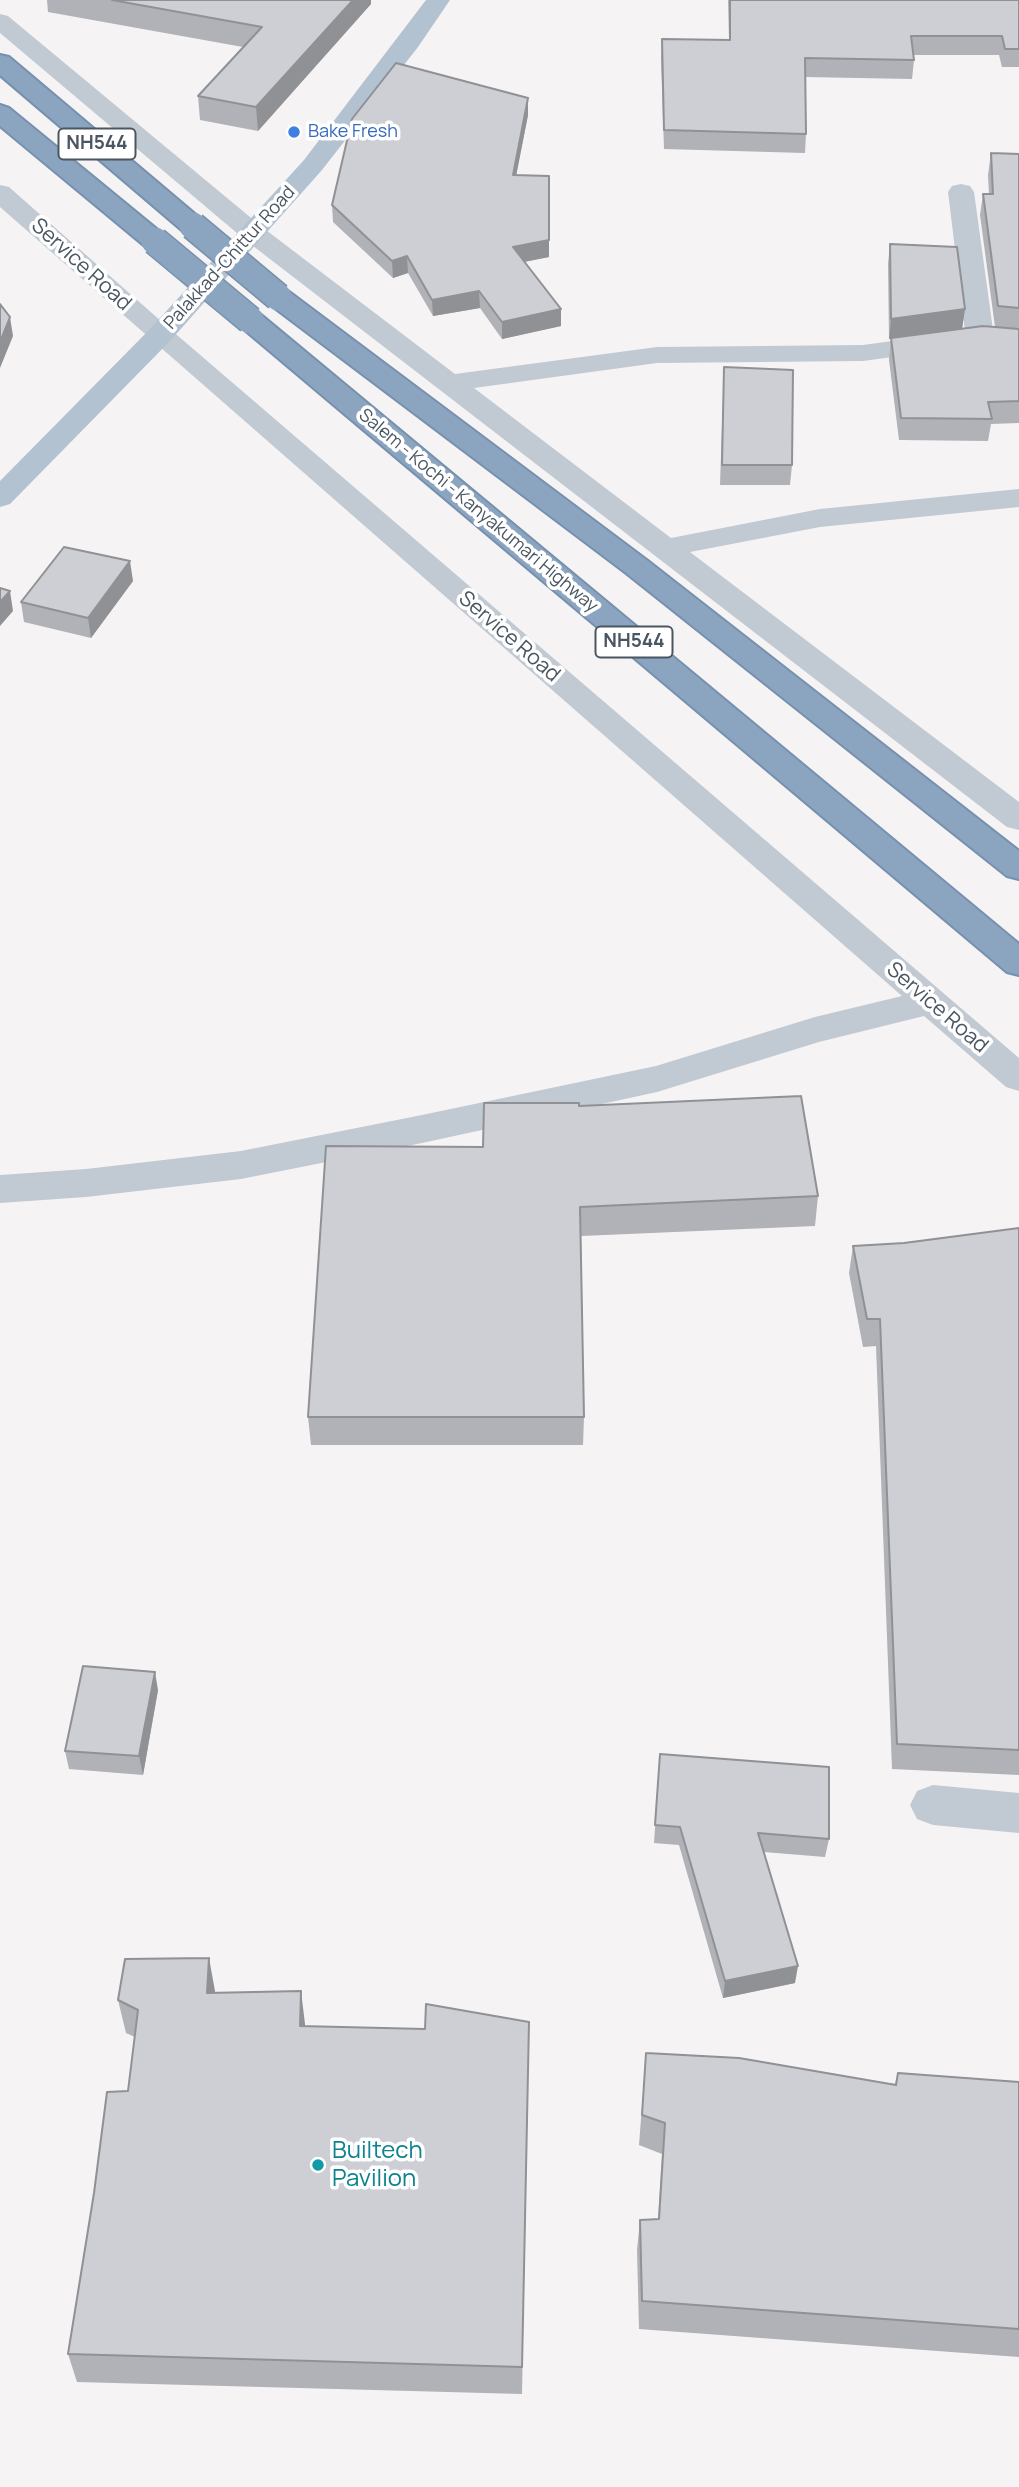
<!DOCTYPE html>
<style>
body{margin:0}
canvas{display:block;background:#f5f3f3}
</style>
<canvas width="1019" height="2487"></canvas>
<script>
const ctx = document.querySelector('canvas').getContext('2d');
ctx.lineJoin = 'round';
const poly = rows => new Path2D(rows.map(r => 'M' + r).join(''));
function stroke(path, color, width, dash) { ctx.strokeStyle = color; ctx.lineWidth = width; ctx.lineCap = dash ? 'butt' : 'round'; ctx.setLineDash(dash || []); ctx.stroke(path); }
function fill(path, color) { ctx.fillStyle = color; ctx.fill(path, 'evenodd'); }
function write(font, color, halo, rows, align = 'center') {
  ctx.font = font + ' Manrope,sans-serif'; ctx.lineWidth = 7; ctx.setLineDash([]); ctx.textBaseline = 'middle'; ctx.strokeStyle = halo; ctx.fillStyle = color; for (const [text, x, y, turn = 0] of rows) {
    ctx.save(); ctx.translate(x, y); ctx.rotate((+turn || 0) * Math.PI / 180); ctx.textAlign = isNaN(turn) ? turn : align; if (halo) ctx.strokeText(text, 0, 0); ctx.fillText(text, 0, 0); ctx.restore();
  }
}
const highway = poly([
 [0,55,9,57,202,220,206,226,202,232,193,234,184,232,0,75,0,55],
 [0,105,9,108,164,235,168,241,164,247,155,249,146,247,0,126,0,105],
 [278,289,288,291,648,561,1019,851,1019,879,1007,876,626,573,268,303,264,297,268,291,278,289],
 [250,312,260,314,1019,944,1019,975,1007,972,240,326,236,320,240,314,250,312]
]);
stroke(highway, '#7690ad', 4);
fill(poly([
 [0,14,8,16,262,227,455,374,657,347,863,345,965,331,948,192,952,186,961,184,970,186,974,192,993,330,1019,332,1019,348,980,345,863,361,657,363,474,388,671,538,820,509,1019,489,1019,507,820,527,690,552,1019,802,1019,830,1007,827,244,239,0,33,0,14],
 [0,185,9,187,170,329,1019,1058,1019,1091,1006,1087,924,1016,819,1042,657,1092,422,1143,241,1179,86,1197,0,1203,0,1175,86,1169,241,1151,422,1115,656,1066,815,1017,902,996,0,207,0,185],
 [933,1785,1019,1793,1019,1833,933,1825,917,1819,910,1805,917,1791,933,1785]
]), '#c1cad2');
fill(poly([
 [426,0,450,0,418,47,322,170,170,341,10,504,0,507,0,481,150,329,304,160,426,0]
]), '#b3c2d1');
fill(highway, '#8ba5c1');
const highwayBridge = poly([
 [193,226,278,297],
 [155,241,250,320]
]);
stroke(highwayBridge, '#7690ad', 30, []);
stroke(highwayBridge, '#8ba5c1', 27);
fill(poly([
 [47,0,371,0,371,4,258,131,200,120,198,96,243,47,48,12],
 [728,0,1019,0,1019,67,1002,67,999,55,914,55,914,60,912,79,805,77,806,134,805,153,664,149,661,58,662,39,729,40],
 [528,98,528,115,516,175,549,257,524,262,561,326,502,339,480,308,433,316,408,273,393,278,333,222,332,205],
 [991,153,1019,154,1019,423,991,424,988,441,899,440,889,360,891,338,889,339,888,264,890,244,965,309,962,329,995,327,980,215,983,194,989,194,988,175],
 [724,367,792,465,790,485,720,485],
 [133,581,91,638,24,622,21,602],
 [579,1106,818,1196,815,1226,581,1236,584,1417,583,1445,311,1445,308,1417],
 [1019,1228,1019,1775,892,1769,876,1346,863,1347,849,1273,853,1246,904,1243],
 [158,1690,143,1775,69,1769,65,1751],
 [660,1754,829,1839,825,1857,764,1852,795,1983,723,1998,679,1845,654,1843],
 [215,1991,214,1993,305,2024,305,2026,425,2029,529,2022,522,2394,77,2382,68,2354,128,2091,135,2037,126,2033,118,2000],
 [646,2053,895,2084,898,2073,1019,2082,1019,2357,639,2329,637,2250,640,2220,658,2219,662,2154,639,2145]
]), '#b0b2b7');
fill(poly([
 [353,0,371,0,371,4,258,131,256,107],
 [528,98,528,115,513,192,513,175],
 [549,240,549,257,513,264,513,247],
 [407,256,408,273,393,278,392,261],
 [479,291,480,308,433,316,432,300],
 [561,309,561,326,502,339,502,322],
 [965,309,962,329,889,339,891,319],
 [10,317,13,336,0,368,0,342],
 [130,561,133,581,91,638,88,618],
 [10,591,13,611,0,626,0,602],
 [155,1672,158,1690,143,1775,139,1756],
 [209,1958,215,1991,213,2025,207,1993],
 [798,1966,795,1983,723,1998,725,1981],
 [301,1991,305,2024,304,2058,300,2026]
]), '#909195');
const building = poly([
 [112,0,353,0,256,107,198,96,262,27,112,0],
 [730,0,1019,0,1019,49,1005,49,1002,36,911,36,914,60,805,58,806,134,664,130,662,39,730,40,730,0],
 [396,63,528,98,513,175,549,176,549,240,513,247,561,309,502,322,479,291,432,300,407,256,392,261,332,205,352,119,396,63],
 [991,153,1019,154,1019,308,998,306,983,194,993,194,991,153],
 [890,244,957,247,965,309,891,319,890,244],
 [0,304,10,317,0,342,0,304],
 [983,326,1019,329,1019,401,988,402,992,419,901,418,891,338,983,326],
 [724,367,793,370,792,465,722,465,724,367],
 [64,547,130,561,88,618,21,602,64,547],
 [0,588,10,591,0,602,0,588],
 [801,1096,818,1196,580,1207,584,1417,308,1417,326,1146,483,1147,484,1103,579,1103,579,1106,801,1096],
 [1019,1228,1019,1750,897,1744,880,1319,867,1319,853,1246,904,1243,1019,1228],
 [83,1666,155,1672,139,1756,65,1751,83,1666],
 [660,1754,829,1767,829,1839,758,1833,798,1966,725,1981,680,1827,655,1825,660,1754],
 [209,1958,207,1993,301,1991,300,2026,425,2029,426,2004,529,2022,522,2367,68,2354,94,2193,107,2092,128,2091,138,2010,118,2000,125,1959,209,1958],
 [646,2053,739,2058,896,2085,898,2073,1019,2082,1019,2329,642,2301,640,2220,659,2219,665,2123,642,2115,646,2053]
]);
fill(building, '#cdcfd5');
stroke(building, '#909195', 2);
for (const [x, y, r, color] of [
 [294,132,7,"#3f7fe0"],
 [318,2165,7,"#0f9aa8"]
]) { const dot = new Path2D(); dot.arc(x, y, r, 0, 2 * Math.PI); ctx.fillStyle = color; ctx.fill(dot); stroke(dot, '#fff', 2.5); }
write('18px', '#366cbe', '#fff', [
 ["Bake Fresh",308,132]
], 'left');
write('18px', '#4a5661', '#fff', [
 ["Palakkad-Chittur Road",230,258,-48],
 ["Salem - Kochi - Kanyakumari Highway",478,511,40]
]);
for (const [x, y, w] of [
 [97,144,77],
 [634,642,77]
]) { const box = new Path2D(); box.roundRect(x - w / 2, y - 15.5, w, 31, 5); ctx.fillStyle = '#fff'; ctx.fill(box); stroke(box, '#4a5661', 2); }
write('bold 19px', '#4a5661', null, [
 ["NH544",97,144],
 ["NH544",634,642]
]);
write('21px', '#4a5661', '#fff', [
 ["Service Road",81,265,42],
 ["Service Road",509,637,41],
 ["Service Road",937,1008,41]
]);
write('24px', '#0d838f', '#fff', [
 ["Builtech",332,2151],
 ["Pavilion",332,2179]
], 'left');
</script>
